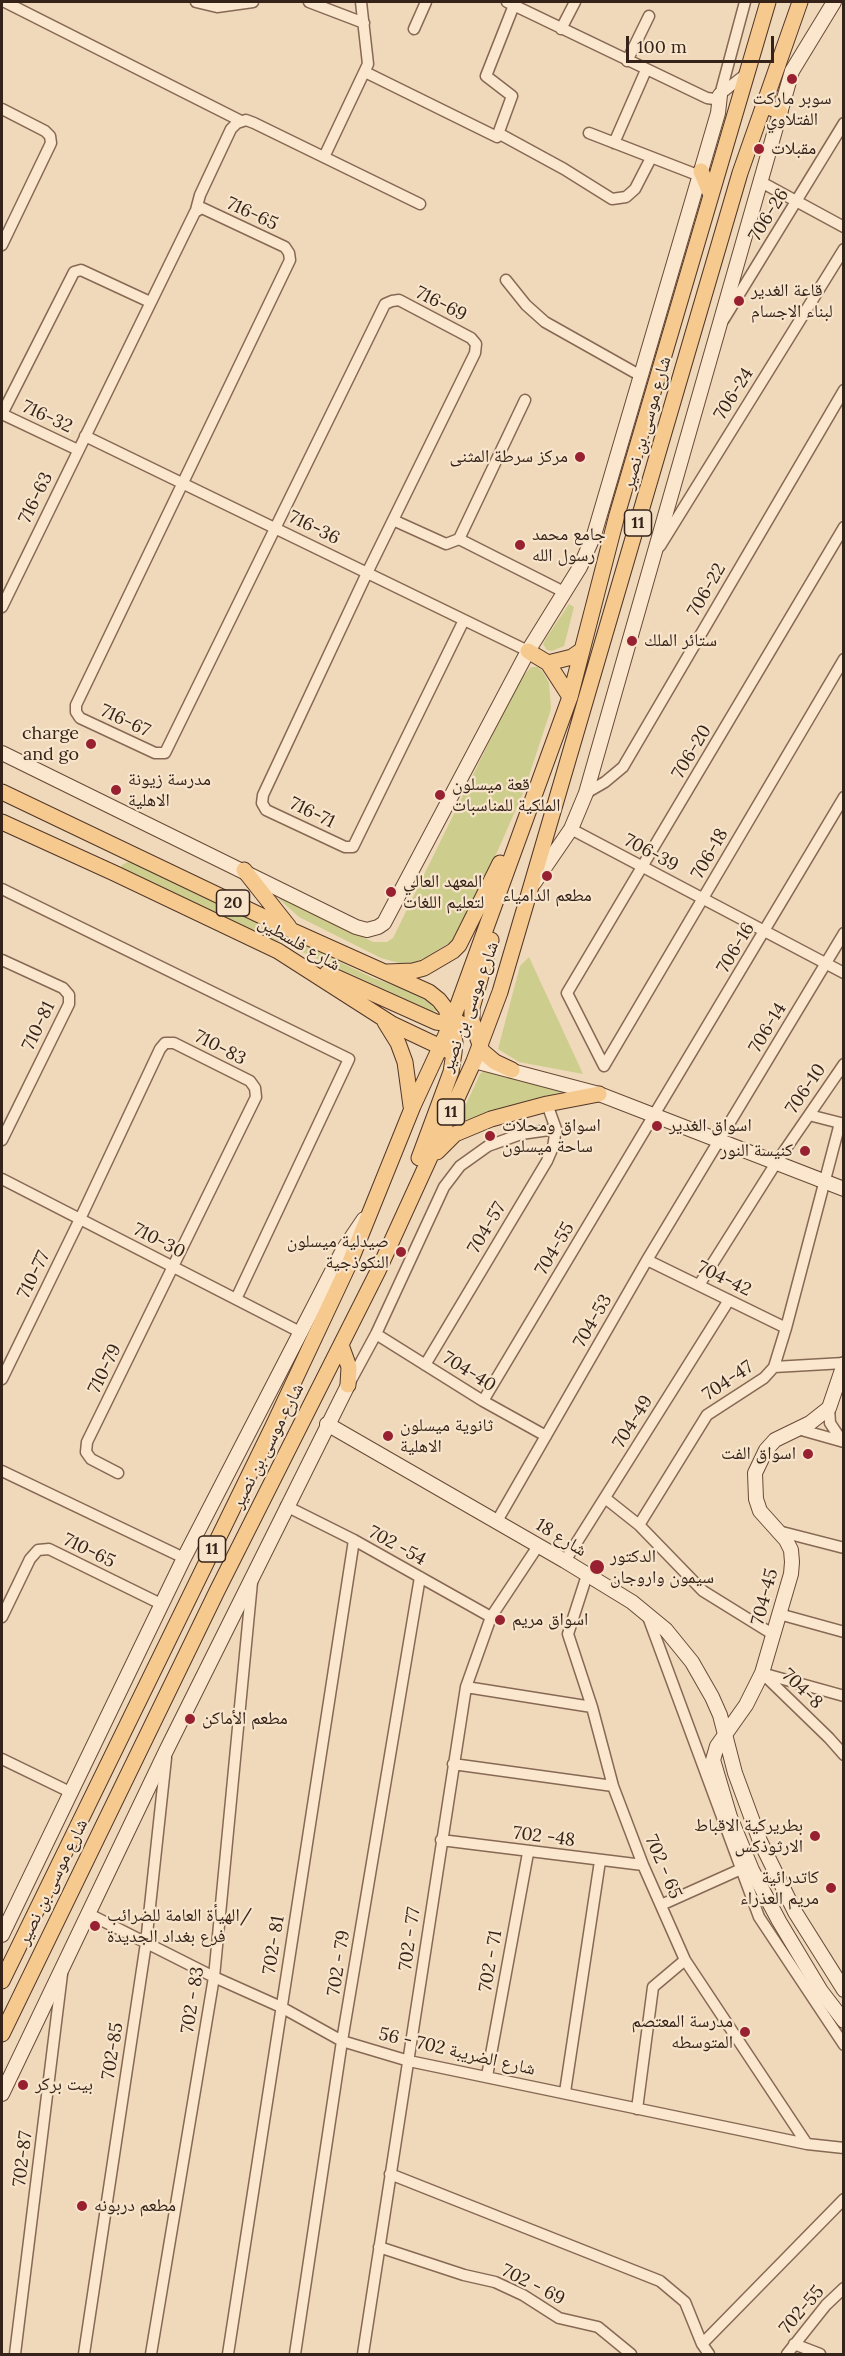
<!DOCTYPE html>
<meta charset="utf-8">
<style>
body{margin:0}
#map{position:relative;width:845px;height:2356px;overflow:hidden;background:#efd9ba;font-family:Lora,serif}
canvas{display:block}
.frame{position:absolute;inset:0;border:3px solid #35231a;pointer-events:none}
.scale{position:absolute;left:626px;top:36px;width:148px;height:27px;box-sizing:border-box;border:3px solid #35231a;border-top:0;padding-left:8px;font-size:18px;line-height:21px;white-space:nowrap;color:#35231a;-webkit-text-stroke:4px #f7e4ca;paint-order:stroke}
</style>
<div id="map">
<canvas width="845" height="2356"></canvas>
<div class="frame"></div>
<div class="scale">100 m</div>
</div>
<script>
const ctx = document.querySelector('canvas').getContext('2d');
ctx.lineJoin = 'round';
function fill(path, color) { ctx.fillStyle = color; ctx.fill(path, 'evenodd'); }
const poly = rows => new Path2D(rows.map(r => 'M' + r).join(''));
function stroke(path, color, width, dash) { ctx.strokeStyle = color; ctx.lineWidth = width; ctx.lineCap = dash ? 'butt' : 'round'; ctx.setLineDash(dash || []); ctx.stroke(path); }
function write(font, color, halo, rows, align = 'center') {
  ctx.font = font + ' Lora,"Noto Naskh Arabic",serif'; ctx.lineWidth = 4.5; ctx.setLineDash([]); ctx.textBaseline = 'middle'; ctx.strokeStyle = halo; ctx.fillStyle = color; for (const [text, x, y, turn = 0] of rows) {
    ctx.save(); ctx.translate(x, y); ctx.rotate((+turn || 0) * Math.PI / 180); ctx.textAlign = isNaN(turn) ? turn : align; if (halo) ctx.strokeText(text, 0, 0); ctx.fillText(text, 0, 0); ctx.restore();
  }
}
fill(poly([
 [569,604,574,607,564,646,552,651,547,650,543,644,545,640],
 [531,667,538,667,543,672,549,683,551,709,524,791,476,900,452,941,425,958,412,963,399,963,381,958,299,917,279,899,279,895,283,896,373,942,387,942,393,938,519,681],
 [130,861,373,978,417,993,438,1011,432,1011,120,869,122,865],
 [529,957,583,1074,519,1062,498,1049,520,966],
 [486,1070,500,1076,565,1091,458,1122,480,1074]
]), '#cdcd8e');
const street = poly([
 [5,2,241,121],
 [196,2,217,7,253,2],
 [309,2,364,23],
 [507,2,707,98,714,99,746,74],
 [414,29,426,2],
 [561,29,575,2],
 [627,61,649,16],
 [365,72,497,137,512,96,486,76,514,5],
 [720,95,745,2],
 [2,109,45,131,50,136,51,143,2,245],
 [498,133,564,169,612,199,626,197,635,189,651,158],
 [589,133,700,176],
 [614,143,646,70],
 [324,157,368,64,361,2],
 [761,182,844,227],
 [196,210,200,195,231,129,237,123,246,120,254,123,420,204],
 [506,280,526,305,545,322,641,376],
 [724,319,844,123],
 [2,414,74,272,81,270,150,302],
 [2,414,78,450],
 [85,436,528,651],
 [393,520,446,544,459,539,564,592],
 [459,539,525,400],
 [660,546,844,249],
 [2,607,195,212,202,208,285,247,289,253,290,260,76,705,76,712,80,718,155,753,165,753,385,304,392,301,399,300,471,338,476,344,475,353,367,573,263,795,262,803,266,810,345,847,353,847,464,620],
 [586,793,605,782,623,767,844,390],
 [571,829,844,973],
 [2,889,349,1059,236,1299],
 [2,960,63,988,69,995,69,1004,2,1140],
 [604,1066,567,993,844,527],
 [604,1066,844,659],
 [809,1115,844,1124],
 [2,1179,300,1332],
 [647,1260,786,1328],
 [699,1285,776,1163,844,1064],
 [376,1334,483,1401,546,1436],
 [425,1365,547,1161,553,1147,556,1129,547,1104],
 [774,1367,844,1363],
 [2,1379,80,1219,160,1049,165,1043,174,1043,250,1081,255,1088,256,1097,87,1442,86,1452,91,1459,118,1473],
 [350,1382,376,1334,444,1187,460,1166,488,1146,521,1134,556,1129],
 [483,1401,844,797],
 [829,1408,830,1423,842,1441],
 [798,1429,844,1442],
 [2,1471,184,1558],
 [605,1498,639,1525,703,1591,774,1635],
 [286,1506,354,1540,491,1617],
 [497,1521,647,1260,844,933],
 [639,1525,707,1415,764,1378,774,1367,786,1328,840,1123],
 [778,1531,844,1548],
 [565,1561,729,1300],
 [587,1575,568,1634,592,1707,613,1786,643,1865,685,1960,807,2144],
 [647,1614,759,1917,844,2045],
 [779,1614,844,1632],
 [2,1617,30,1559,38,1550,49,1549,161,1604],
 [762,1673,829,1738,844,1755],
 [765,1674,844,1696],
 [466,1687,592,1707],
 [2,1759,70,1792],
 [453,1764,613,1786],
 [441,1840,643,1865],
 [661,1905,739,1870],
 [89,1914,214,1977,281,2007,342,2041,409,2061,807,2144,844,2148],
 [487,2076,528,1853],
 [565,2092,600,1861],
 [637,2109,653,1987,685,1960],
 [390,2174,660,2281,685,2302,702,2344,709,2354],
 [379,2247,464,2275,495,2282,523,2295,559,2318,598,2327,631,2354],
 [702,2344,844,2199],
 [794,2344,820,2354],
 [15,2354,62,1974],
 [84,2354,146,1943,166,1758],
 [151,2354,214,1977,252,1582],
 [228,2354,354,1540],
 [295,2354,342,2041,420,1577],
 [363,2354,466,1687,491,1617,538,1546],
 [787,2354,826,2305,844,2288]
]);
const secondary = poly([
 [2,753,356,927,367,930,378,927,384,923,528,651,580,567,594,535,701,171,718,113,720,95],
 [534,883,571,829,586,793,792,71,834,2],
 [474,1061,599,1094,844,1189],
 [844,1364,829,1408,810,1423,775,1440,766,1450,755,1473,756,1499,760,1511,786,1540,791,1550,792,1562,791,1574,762,1673,746,1705,717,1746,713,1760,730,1817,752,1870,779,1921,821,1991,844,2021],
 [327,1424,565,1561,632,1602,666,1630,692,1662,712,1697,720,1715,735,1773,760,1841,795,1912,844,1990],
 [2,1935,184,1558,343,1250,364,1219],
 [2,2094,166,1751,348,1385]
]);
const primary = poly([
 [764,105,780,112],
 [701,171,711,195],
 [528,651,548,663,570,697],
 [548,663,572,657,582,650],
 [2,792,293,931,429,992,439,1000,446,1009,451,1024,455,1042,454,1053,451,1072,419,1158],
 [2,822,114,873,278,951,392,1024,449,1051],
 [244,870,289,927],
 [491,940,472,1008,472,1021,482,1051,495,1062,512,1070],
 [387,972,413,971,424,968,453,951,459,945,500,863],
 [327,973,436,1022,451,1024,460,1023],
 [385,1022,398,1043,405,1062,411,1106],
 [437,1152,455,1134,491,1119,547,1104,599,1094],
 [341,1345,349,1367,348,1385],
 [2,1981,274,1424,350,1262,413,1106,451,1024,570,697,617,515,768,2],
 [2,2034,217,1591,378,1271,474,1061,500,992,530,890,740,173,800,2]
]);
stroke(street, '#876854', 13);
stroke(secondary, '#684a37', 16);
stroke(primary, '#533729', 17);
stroke(street, '#fae7cd', 10);
stroke(secondary, '#fae7cd', 14);
stroke(primary, '#f6c98e', 15);
for (const [x, y, r, color] of [
 [792,79,6,"#982131"],
 [759,149,6,"#982131"],
 [739,301,6,"#982131"],
 [580,457,6,"#982131"],
 [520,545,6,"#982131"],
 [632,641,6,"#982131"],
 [91,744,6,"#982131"],
 [116,790,6,"#982131"],
 [440,795,6,"#982131"],
 [547,876,6,"#982131"],
 [391,892,6,"#982131"],
 [657,1126,6,"#982131"],
 [490,1136,6,"#982131"],
 [805,1151,6,"#982131"],
 [401,1252,6,"#982131"],
 [388,1436,6,"#982131"],
 [808,1454,6,"#982131"],
 [597,1567,8,"#982131"],
 [500,1620,6,"#982131"],
 [190,1719,6,"#982131"],
 [815,1836,6,"#982131"],
 [831,1888,6,"#982131"],
 [95,1926,6,"#982131"],
 [745,2032,6,"#982131"],
 [23,2085,6,"#982131"],
 [82,2206,6,"#982131"]
]) { const dot = new Path2D(); dot.arc(x, y, r, 0, 2 * Math.PI); ctx.fillStyle = color; ctx.fill(dot); stroke(dot, '#f7e4ca', 2); }
for (const [x, y, w] of [
 [638,523,27],
 [233,903,33],
 [451,1112,27],
 [212,1549,27]
]) { const box = new Path2D(); box.roundRect(x - w / 2, y - 13, w, 26, 4.5); ctx.fillStyle = '#f7e4ca'; ctx.fill(box); stroke(box, '#35231a', 1.5); }
write('bold 16px', '#35231a', null, [
 ["11",638,523],
 ["20",233,903],
 ["11",451,1112],
 ["11",212,1549]
]);
write('18px', '#35231a', '#f7e4ca', [
 ["سوبر ماركت",792,99,"center"],
 ["الفتلاوي",792,120,"center"],
 ["مقبلات",771,149],
 ["قاعة الغدير",751,291],
 ["لبناء الاجسام",751,312],
 ["مركز سرطة المثنى",568,457,"right"],
 ["جامع محمد",532,535],
 ["رسول الله",532,556],
 ["ستائر الملك",644,641],
 ["charge",79,734,"right"],
 ["and go",79,755,"right"],
 ["مدرسة زيونة",128,780],
 ["الاهلية",128,801],
 ["قعة ميسلون",452,785],
 ["الملكية للمناسبات",452,806],
 ["المعهد العالي",403,882],
 ["لتعليم اللغات",403,903],
 ["مطعم الدامياء",547,896,"center"],
 ["اسواق ومحلات",502,1126],
 ["ساحة ميسلون",502,1147],
 ["اسواق الغدير",669,1126],
 ["كنيسة النور",793,1151,"right"],
 ["صيدلية ميسلون",389,1242,"right"],
 ["النكوذجية",389,1263,"right"],
 ["ثانوية ميسلون",400,1426],
 ["الاهلية",400,1447],
 ["اسواق الفت",796,1454,"right"],
 ["الدكتور",610,1557],
 ["سيمون واروجان",610,1578],
 ["اسواق مريم",512,1620],
 ["مطعم الأماكن",202,1719],
 ["بطريركية الاقباط",803,1826,"right"],
 ["الارثوذكس",803,1847,"right"],
 ["كاتدرائية",819,1878,"right"],
 ["مريم العذراء",819,1899,"right"],
 ["الهيأة العامة للضرائب/",107,1916],
 ["فرع بغداد الجديدة",107,1937],
 ["مدرسة المعتصم",733,2022,"right"],
 ["المتوسطه",733,2043,"right"],
 ["بيت بركر",35,2085],
 ["مطعم دربونه",94,2206]
], 'left');
write('18px', '#35231a', '#f7e4ca', [
 ["716-65",252,214,25],
 ["706-26",769,215,-58],
 ["716-69",441,304,27],
 ["706-24",734,394,-58],
 ["716-32",47,417,25],
 ["شارع موسى بن نصير",647,423,-74],
 ["716-63",36,498,-64],
 ["716-36",314,528,26],
 ["706-22",707,590,-60],
 ["716-67",125,721,25],
 ["706-20",692,752,-59],
 ["716-71",312,813,26],
 ["706-39",651,853,28],
 ["706-18",710,854,-60],
 ["شارع فلسطين",299,944,30],
 ["706-16",736,948,-59],
 ["شارع موسى بن نصير",470,1007,-70],
 ["710-81",39,1026,-64],
 ["706-14",768,1028,-59],
 ["710-83",220,1048,27],
 ["706-10",806,1089,-56],
 ["704-57",487,1228,-59],
 ["710-30",159,1241,27],
 ["704-55",555,1249,-59],
 ["710-77",34,1275,-64],
 ["704-42",724,1279,26],
 ["704-53",593,1321,-60],
 ["710-79",105,1369,-64],
 ["704-40",469,1372,32],
 ["704-47",728,1381,-34],
 ["704-49",633,1422,-58],
 ["شارع موسى بن نصير",268,1446,-63],
 ["شارع 18",561,1538,31],
 ["702 -54",397,1546,29],
 ["710-65",89,1551,26],
 ["704-45",765,1597,-75],
 ["704-8",802,1689,44],
 ["702 -48",544,1837,7],
 ["702 - 65",663,1867,67],
 ["شارع موسى بن نصير",53,1882,-64],
 ["702 - 77",410,1939,-82],
 ["702- 81",274,1945,-81],
 ["702 - 71",491,1961,-80],
 ["702 - 79",339,1963,-81],
 ["702 - 83",193,2000,-81],
 ["702-85",113,2051,-81],
 ["شارع الضريبة 702 - 56",457,2052,13],
 ["702-87",23,2159,-83],
 ["702 - 69",533,2285,27],
 ["702-55",802,2310,-49]
]);
</script>
